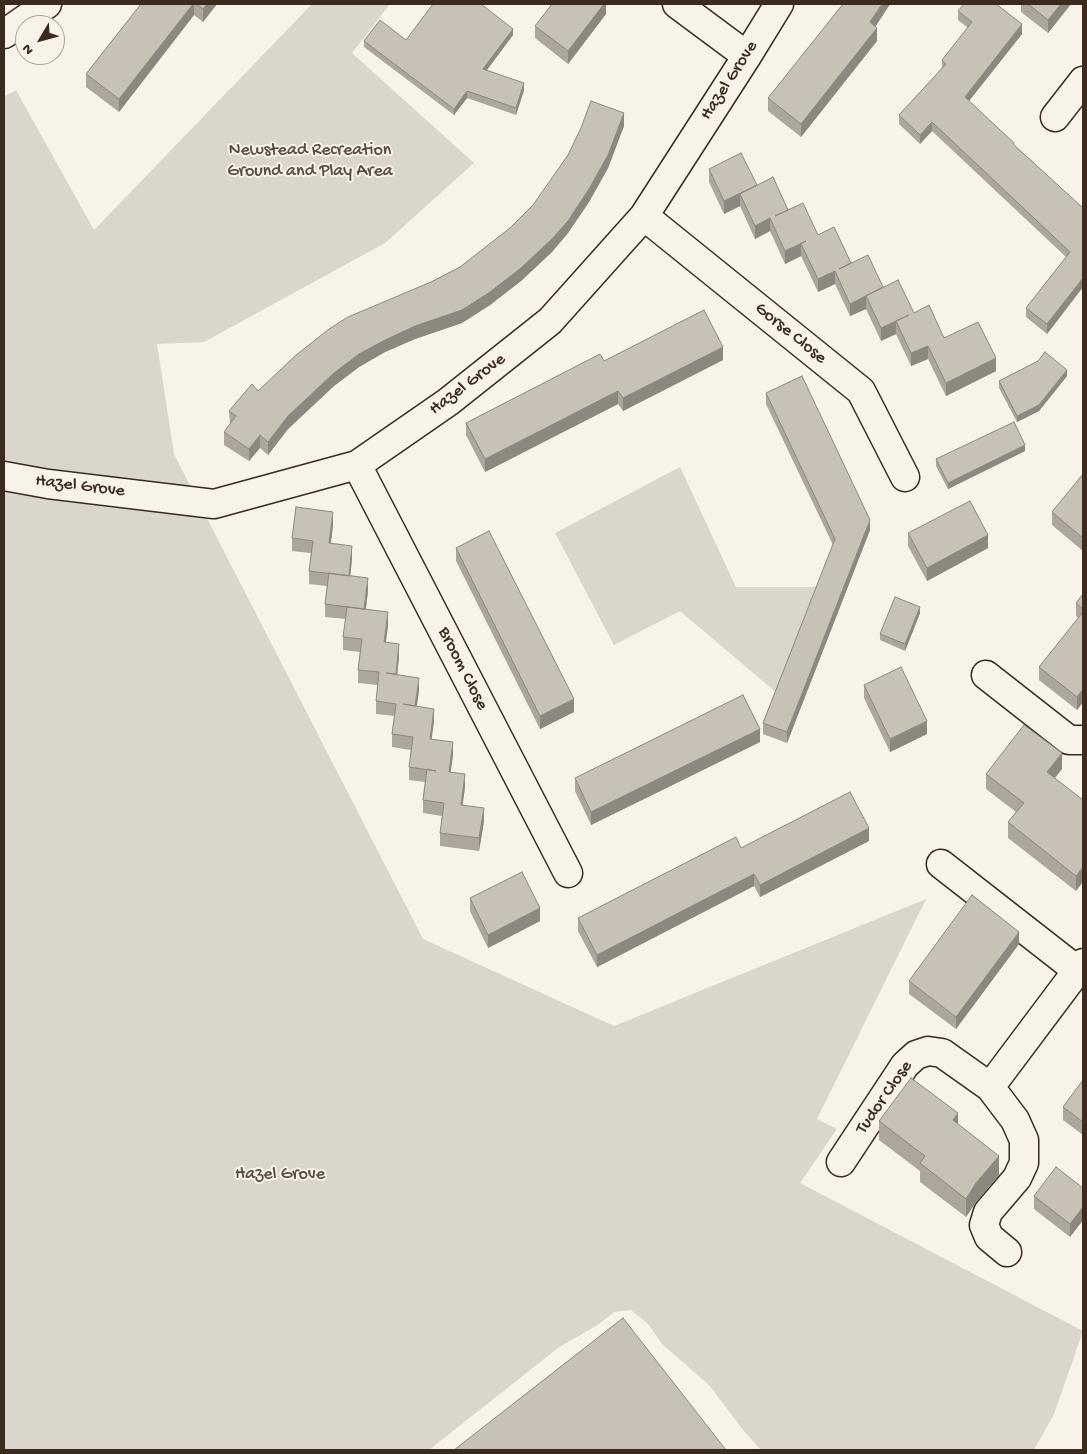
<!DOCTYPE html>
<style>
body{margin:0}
#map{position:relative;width:1087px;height:1454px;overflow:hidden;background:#f7f3e8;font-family:"Gochi Hand",sans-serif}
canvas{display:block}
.frame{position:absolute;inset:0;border:5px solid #3b2a1e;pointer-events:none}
.north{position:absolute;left:15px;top:15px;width:50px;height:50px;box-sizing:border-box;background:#f7f3e8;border:1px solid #aca397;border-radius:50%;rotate:233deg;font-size:14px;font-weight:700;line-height:20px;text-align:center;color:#3b2a1e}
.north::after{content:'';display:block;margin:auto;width:18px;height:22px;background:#3b2a1e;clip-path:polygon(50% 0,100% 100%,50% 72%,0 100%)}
</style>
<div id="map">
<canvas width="1087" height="1454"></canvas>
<div class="frame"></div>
<div class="north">N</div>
</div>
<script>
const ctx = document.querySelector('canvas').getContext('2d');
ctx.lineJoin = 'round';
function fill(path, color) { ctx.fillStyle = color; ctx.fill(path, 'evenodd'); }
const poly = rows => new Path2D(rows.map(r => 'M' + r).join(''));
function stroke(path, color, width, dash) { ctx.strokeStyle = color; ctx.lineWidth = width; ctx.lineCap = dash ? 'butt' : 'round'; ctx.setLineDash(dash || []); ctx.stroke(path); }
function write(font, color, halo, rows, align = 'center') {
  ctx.font = font + ' "Gochi Hand",sans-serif'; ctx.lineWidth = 4; ctx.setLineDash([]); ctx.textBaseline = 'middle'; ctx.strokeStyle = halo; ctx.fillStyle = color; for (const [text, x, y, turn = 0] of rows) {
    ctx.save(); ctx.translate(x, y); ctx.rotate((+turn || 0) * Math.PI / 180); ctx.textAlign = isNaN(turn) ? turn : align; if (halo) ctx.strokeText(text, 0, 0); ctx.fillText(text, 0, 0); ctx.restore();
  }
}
fill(poly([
 [312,4,390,4,352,53,474,163,385,243,204,342,157,344,174,454,423,939,614,1026,926,899,817,1119,837,1129,800,1183,1083,1331,1054,1414,1034,1450,761,1450,744,1431,709,1385,662,1344,649,1325,631,1310,614,1312,599,1324,558,1348,429,1450,4,1450,4,97,16,90,94,230],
 [680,467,736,587,821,587,778,694,680,611,614,645,555,533]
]), '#dbd6cb');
const minor = poly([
 [677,4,747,56],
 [4,34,47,4],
 [1055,117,1083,81],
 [644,216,861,391,905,477],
 [357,465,568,873],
 [4,476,48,484,214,504,357,465,448,402,550,321,644,216,747,56,779,4],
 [986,675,1069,740,1083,740],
 [941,864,1078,971],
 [841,1162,905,1065,916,1055,928,1051,942,1053,990,1087],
 [1007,1252,989,1237,984,1225,988,1212,1017,1178,1024,1163,1024,1140,1015,1120,990,1087,1083,963]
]);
stroke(minor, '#3b2a1e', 31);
stroke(minor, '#f7f3e8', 28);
fill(poly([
 [141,4,217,4,203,22,194,15,119,112,86,87,86,74],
 [606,4,606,14,568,64,535,38,535,26],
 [890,4,875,27,877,41,801,137,768,111,768,98],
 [1021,4,1071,4,1048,33,1021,12],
 [958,11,1022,34,969,101,1014,145,1083,208,1083,287,1047,334,1026,317,1026,308,1066,257,932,131,920,144,899,124,899,115,942,68,942,60,968,28,958,20],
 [513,35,487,70,524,90,516,115,467,98,454,115,364,47,364,41],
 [624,126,608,168,589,202,568,233,552,252,521,281,490,305,462,323,415,339,385,352,359,367,334,386,288,429,268,455,260,448,249,461,224,445,224,432,230,424,229,411,258,391,431,282,460,267,510,228],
 [709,169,757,186,788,210,851,263,914,313,944,338,996,371,946,396,928,359,911,366,896,334,881,341,866,309,850,316,835,284,818,292,801,256,785,264,770,231,755,239,740,206,724,214,709,182],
 [723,360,623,411,618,404,485,472,466,435,466,423,604,361],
 [1038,361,1067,376,1039,411,1017,422,999,388,999,381],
 [766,393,870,530,787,743,763,734,763,723,833,545,766,404],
 [1025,451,948,489,936,466,936,459],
 [1083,474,1083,551,1052,525,1052,512],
 [333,525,331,543,352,559,350,576,368,591,366,609,388,625,386,642,399,657,397,675,419,691,416,706,434,721,431,739,453,755,450,773,465,787,462,805,484,821,479,851,440,846,440,833,442,816,423,813,423,800,425,782,409,780,409,767,411,750,392,747,392,734,395,716,376,714,376,701,378,685,358,683,358,670,360,652,343,650,343,637,346,619,325,617,325,604,327,586,309,584,309,571,311,553,292,551,292,538],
 [908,533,988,548,927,581,908,546],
 [456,548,574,712,540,729,456,561],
 [1083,594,1083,702,1077,710,1039,680,1039,667,1078,618,1076,616,1076,603],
 [920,613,905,651,880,640,880,634],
 [864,685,927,734,890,752,864,698],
 [760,742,591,825,575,791,575,778],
 [1062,769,1055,778,1083,800,1076,891,1008,838,1008,822,1016,812,986,789,986,774],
 [869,841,760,897,754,886,597,967,578,931,578,918],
 [470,898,540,921,488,948,470,911],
 [1019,944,956,1029,909,994,909,981],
 [1083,1080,1083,1135,1063,1120,1063,1107],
 [879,1121,958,1124,999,1175,976,1202,966,1217,920,1182,920,1171,879,1140],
 [1083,1188,1083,1220,1070,1237,1034,1209,1034,1196]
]), '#aca69d');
fill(poly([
 [193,4,194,4,194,15,119,112,119,99],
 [207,4,217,4,203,22,203,9],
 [604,4,606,4,606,14,568,64,568,51],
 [882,4,890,4,870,35,870,22],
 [1061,4,1071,4,1048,33,1048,20],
 [1022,24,1022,34,965,106,965,97],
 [877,28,877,41,801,137,801,124],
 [513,29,513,35,483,75,483,69],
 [524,83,524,90,516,115,516,108],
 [467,91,467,98,454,115,454,109],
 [624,113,624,126,608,168,589,202,568,233,552,252,521,281,490,305,462,323,415,339,385,352,359,367,334,386,288,429,268,455,268,442,288,416,334,373,359,354,385,340,415,326],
 [932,122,932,131,920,144,920,135],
 [757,185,740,194,740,206,724,214,724,201],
 [770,218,770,231,755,239,755,226],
 [801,244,801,256,785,264,785,251],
 [835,271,835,284,818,292,818,279],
 [1083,278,1083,287,1047,334,1047,324],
 [883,287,866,296,866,309,850,316,850,304],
 [909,315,896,321,896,334,881,341,881,328],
 [928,346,928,359,911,366,911,353],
 [723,347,723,360,623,411,623,398],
 [996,358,996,371,946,396,946,383],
 [1067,370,1067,376,1039,411,1017,422,1017,416],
 [618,391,618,404,485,472,485,459],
 [260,435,260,448,249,461,249,449],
 [1025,445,1025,451,948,489,948,483],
 [333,512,333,525,329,556,329,543],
 [870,520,870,530,787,743,787,732],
 [988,535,988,548,927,581,927,568],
 [352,546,352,559,349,589,349,576],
 [368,578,368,591,364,622,364,609],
 [920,607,920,613,905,651,905,644],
 [388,612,388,625,384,655,384,642],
 [399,644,399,657,396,687,396,674],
 [419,678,419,691,415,719,415,706],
 [1083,689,1083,702,1077,710,1077,697],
 [574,699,574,712,540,729,540,716],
 [434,709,434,721,430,752,430,739],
 [927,721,927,734,890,752,890,739],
 [760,729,760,742,591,825,591,812],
 [453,742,453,755,449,785,449,772],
 [1062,753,1062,769,1047,787,1047,772],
 [465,774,465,787,461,818,461,805],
 [484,808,484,821,479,851,479,838],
 [869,828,869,841,760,897,760,885],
 [1083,867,1083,882,1076,891,1076,876],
 [754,874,754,886,597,967,597,955],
 [540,908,540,921,488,948,488,935],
 [1019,932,1019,944,956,1029,956,1017],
 [958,1113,958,1132,953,1120],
 [999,1156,999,1175,976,1202,966,1217,966,1199,976,1183],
 [1083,1207,1083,1220,1070,1237,1070,1224]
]), '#8c877f');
const building = poly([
 [141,4,193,4,119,99,86,74,141,4],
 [196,4,207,4,203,9,196,4],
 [433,4,481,4,513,29,483,69,524,83,516,108,467,91,454,109,364,41,380,20,406,40,433,4],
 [552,4,604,4,568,51,535,26,552,4],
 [843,4,882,4,870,22,877,28,801,124,768,98,843,4],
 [964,4,996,4,1022,24,965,97,1014,143,1013,144,1083,208,1083,278,1047,324,1026,308,1070,252,932,122,920,135,899,115,946,64,942,60,972,22,958,11,964,4],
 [1028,4,1061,4,1048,20,1028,4],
 [591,101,624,113,608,155,589,189,568,221,552,239,521,268,490,292,462,310,415,326,385,340,359,354,334,373,288,416,268,442,260,435,249,449,224,432,236,416,229,411,252,384,258,391,295,356,329,329,348,317,431,282,460,267,510,228,533,205,568,155,581,128,591,101],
 [741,153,757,185,724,201,709,169,741,153],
 [773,177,788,210,775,216,803,203,818,235,834,227,851,263,839,269,868,255,883,287,850,304,835,271,818,279,801,244,806,241,785,251,770,218,755,226,740,194,773,177],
 [898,280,914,313,929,305,944,338,978,322,996,358,946,383,928,346,911,353,896,321,909,315,881,328,866,296,898,280],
 [704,310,723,347,623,398,618,391,485,459,466,423,600,354,604,361,704,310],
 [1045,352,1067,370,1039,405,1017,416,999,381,1038,361,1045,352],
 [802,376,870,520,787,732,763,723,835,539,766,393,802,376],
 [1014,422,1025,445,948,483,936,459,1014,422],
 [1083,474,1083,538,1052,512,1083,474],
 [970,501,988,535,927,568,908,533,970,501],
 [296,507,333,512,329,543,352,546,349,576,309,571,313,541,292,538,296,507],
 [489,531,574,699,540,716,456,548,489,531],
 [329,573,368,578,364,609,325,604,329,573],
 [1083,594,1083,609,1076,603,1083,594],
 [895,597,920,607,905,644,880,634,895,597],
 [347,607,388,612,384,642,399,644,396,674,386,673,419,678,415,706,403,704,434,709,430,739,453,742,449,772,465,774,461,805,484,808,479,838,440,833,444,803,423,800,427,769,436,771,409,767,413,737,392,734,396,704,376,701,379,672,358,670,362,639,343,637,347,607],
 [1083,612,1083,689,1077,697,1039,667,1083,612],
 [901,667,927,721,890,739,864,685,901,667],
 [743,695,760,729,591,812,575,778,743,695],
 [1024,725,1062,753,1047,772,1083,800,1083,867,1076,876,1008,822,1024,803,986,774,1024,725],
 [850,792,869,828,760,885,754,874,597,955,578,918,736,837,741,848,850,792],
 [522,872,540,908,488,935,470,898,522,872],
 [972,895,1019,932,956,1017,909,981,972,895],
 [911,1078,958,1113,953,1120,999,1156,976,1183,966,1199,920,1163,925,1156,879,1121,911,1078],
 [1083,1080,1083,1122,1063,1107,1083,1080],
 [1056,1167,1083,1188,1083,1207,1070,1224,1034,1196,1056,1167],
 [623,1318,726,1450,454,1450,623,1318]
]);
fill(building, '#c8c1b6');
stroke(building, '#8c877f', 1);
write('18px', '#3b2a1e', '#f7f3e8', [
 ["Hazel Grove",730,81,-57],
 ["Gorse Close",790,334,39],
 ["Hazel Grove",468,385,-37],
 ["Hazel Grove",80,487,7],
 ["Broom Close",462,669,63],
 ["Tudor Close",885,1098,-55]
]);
write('18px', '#5b4c41', '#f7f3e8', [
 ["Newstead Recreation",310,151],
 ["Ground and Play Area",310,172],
 ["Hazel Grove",280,1175]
]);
</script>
